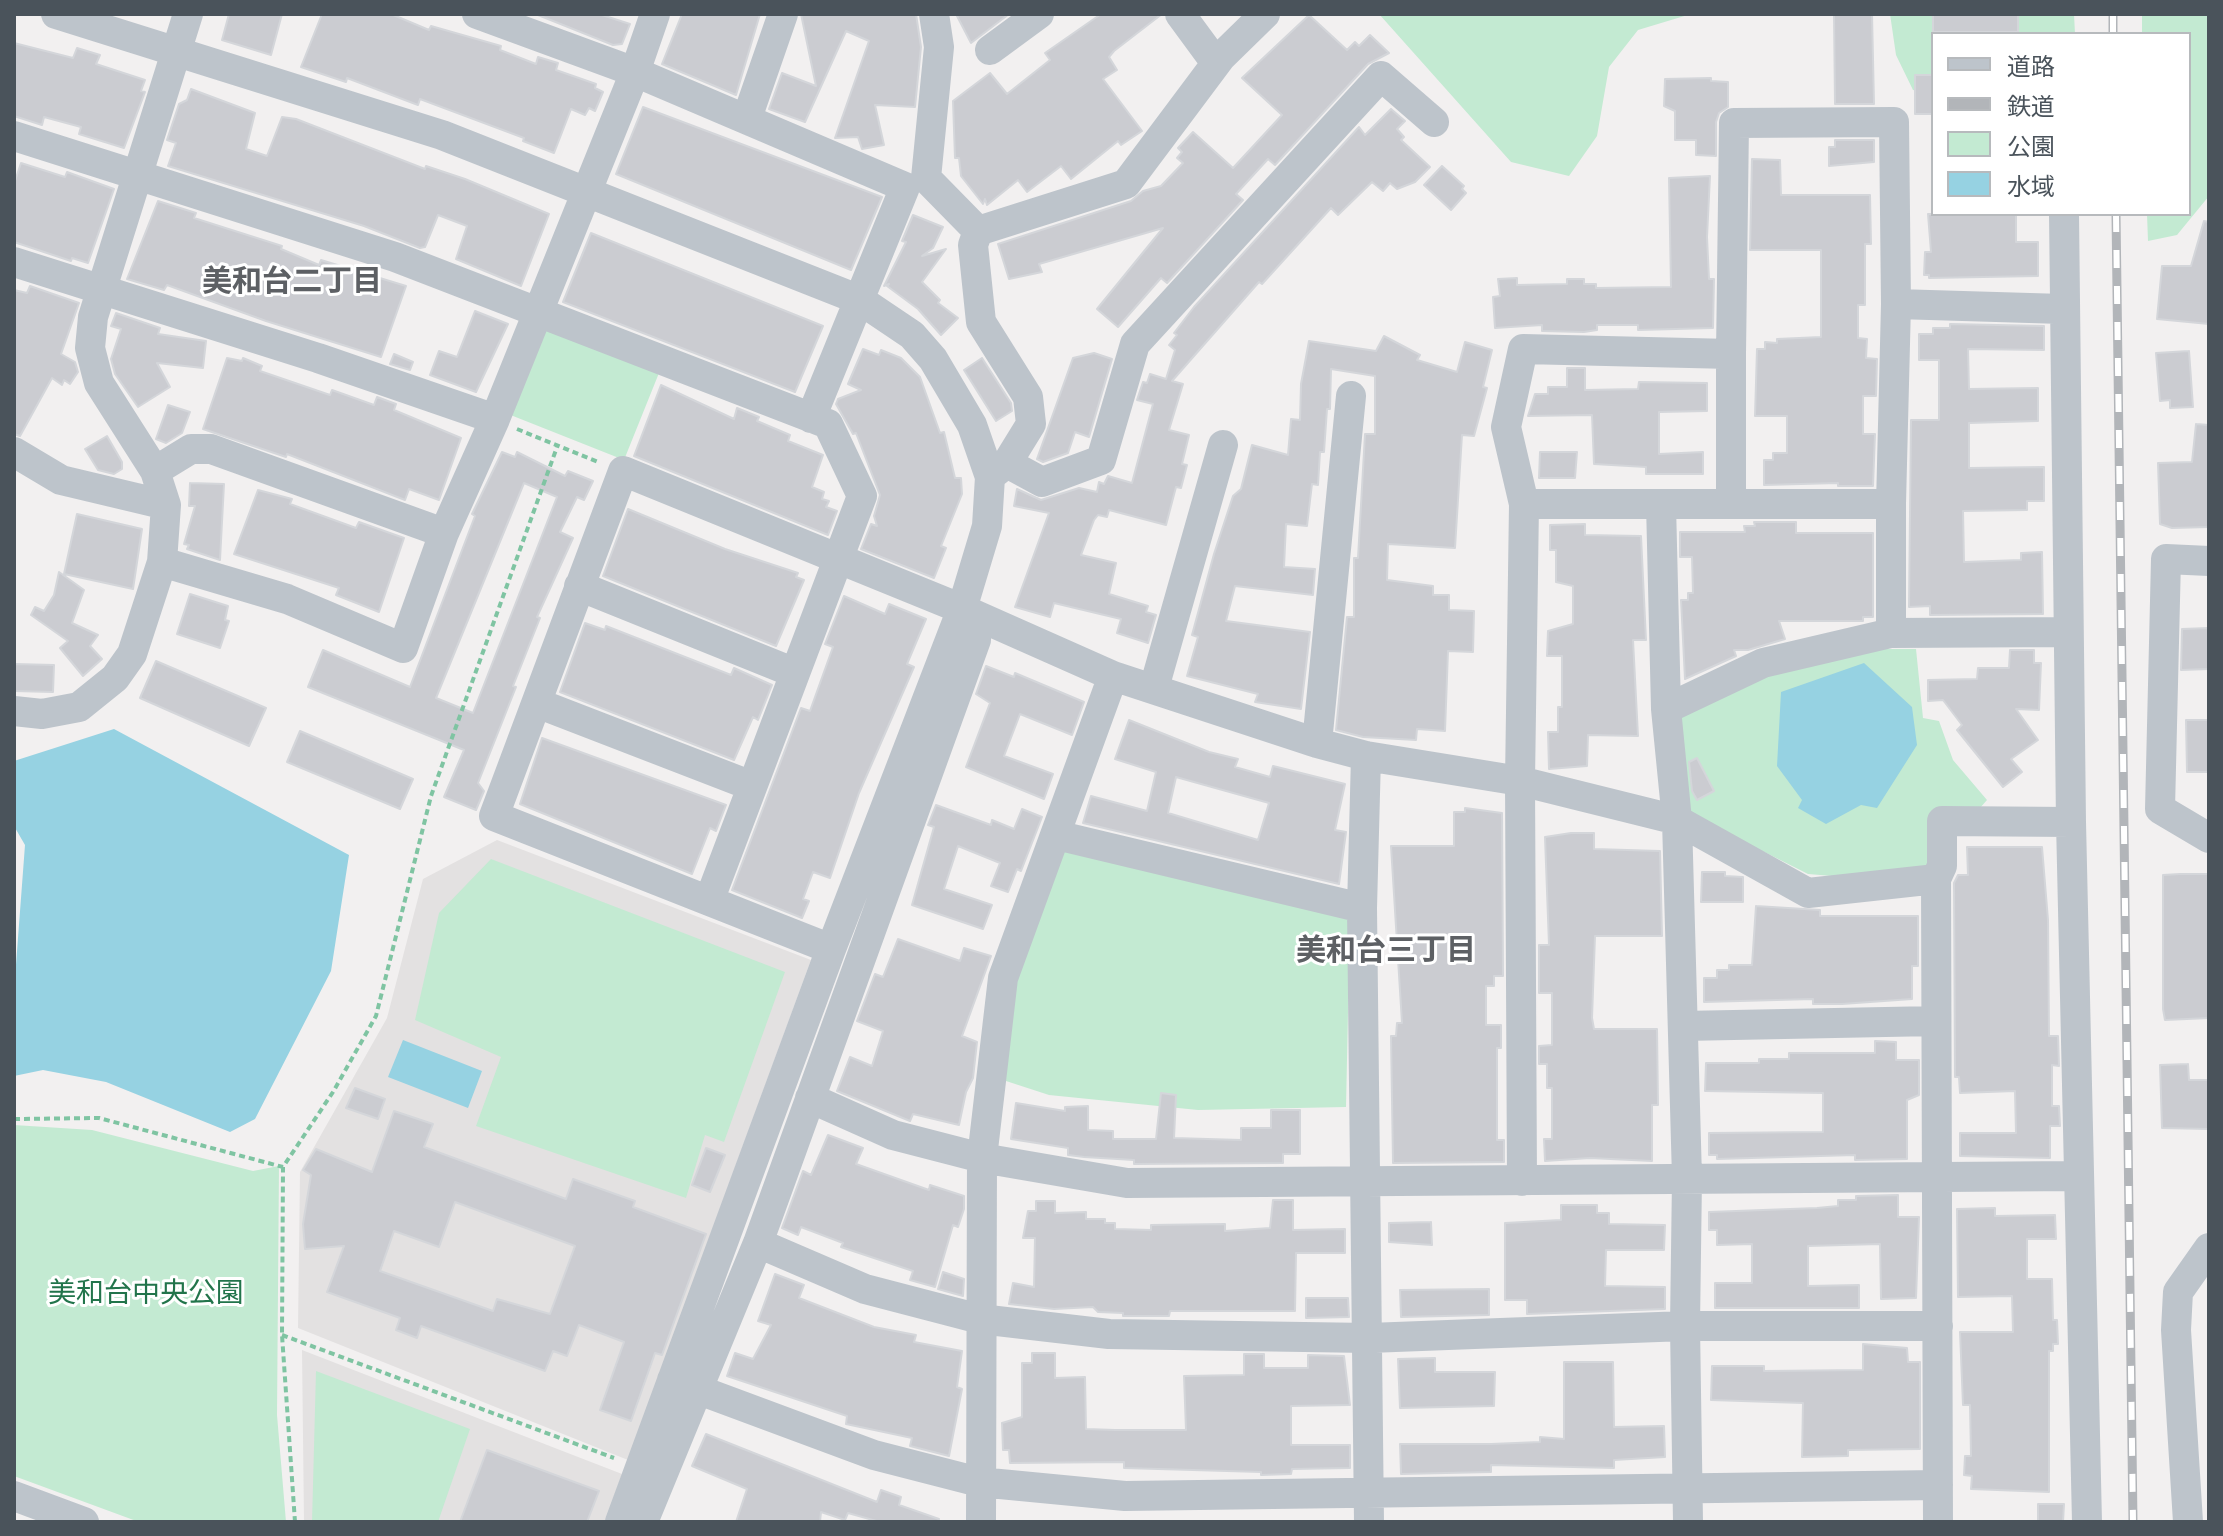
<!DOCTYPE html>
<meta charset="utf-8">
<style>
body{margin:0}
#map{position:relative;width:2223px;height:1536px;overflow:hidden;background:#f2f0f0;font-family:Commissioner,"Noto Sans JP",sans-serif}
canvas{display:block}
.frame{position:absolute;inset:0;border:16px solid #4a535b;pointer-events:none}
.legend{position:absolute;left:1931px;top:32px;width:260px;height:184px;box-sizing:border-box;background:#fff;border:2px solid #b7babd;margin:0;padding:10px 14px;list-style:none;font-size:24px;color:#4a535b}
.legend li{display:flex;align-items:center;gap:16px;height:40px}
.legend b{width:40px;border:2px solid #b7babd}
</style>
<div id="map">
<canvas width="2223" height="1536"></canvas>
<div class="frame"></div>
<ul class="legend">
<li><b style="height:10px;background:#bdc4cb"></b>道路</li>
<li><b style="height:10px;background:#b2b5b9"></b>鉄道</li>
<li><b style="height:22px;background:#c3ead2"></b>公園</li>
<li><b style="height:22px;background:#96d2e2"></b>水域</li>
</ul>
</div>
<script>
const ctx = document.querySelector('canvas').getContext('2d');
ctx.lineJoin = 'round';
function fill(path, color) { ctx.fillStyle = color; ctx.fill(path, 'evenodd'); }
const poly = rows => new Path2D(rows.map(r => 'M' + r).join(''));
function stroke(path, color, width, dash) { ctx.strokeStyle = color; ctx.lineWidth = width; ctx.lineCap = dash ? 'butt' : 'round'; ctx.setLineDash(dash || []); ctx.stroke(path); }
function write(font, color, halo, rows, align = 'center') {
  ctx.font = font + ' Commissioner,"Noto Sans JP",sans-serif'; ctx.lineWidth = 6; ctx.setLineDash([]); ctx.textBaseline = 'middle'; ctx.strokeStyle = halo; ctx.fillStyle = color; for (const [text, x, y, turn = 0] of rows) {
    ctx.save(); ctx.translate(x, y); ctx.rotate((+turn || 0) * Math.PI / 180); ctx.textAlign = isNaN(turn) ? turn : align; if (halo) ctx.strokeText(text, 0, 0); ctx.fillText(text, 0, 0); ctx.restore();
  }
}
fill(poly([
 [497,840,811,960,628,1460,298,1328,300,1172,387,1018,423,879],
 [302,1350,622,1474,605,1522,304,1522]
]), '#e3e1e1');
fill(poly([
 [1379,14,1691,14,1638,30,1609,67,1597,136,1569,176,1511,162],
 [1890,14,2074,14,2075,34,1933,34,1933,94,1913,90,1896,55],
 [2142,14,2209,14,2209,196,2177,235,2148,241,2147,214,2189,214,2189,34,2142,34],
 [545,322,661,368,624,460,508,414],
 [1871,649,1916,649,1923,718,1939,721,1953,760,1987,800,1928,867,1844,877,1808,874,1685,812,1680,716,1780,669],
 [1063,846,1350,917,1346,1107,1198,1110,1049,1095,1006,1081,1007,1005],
 [491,859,785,972,724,1142,705,1135,686,1198,476,1126,501,1057,415,1020,439,913],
 [14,1125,92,1130,253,1171,279,1166,277,1415,286,1522,139,1522,14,1476],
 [316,1371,470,1429,438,1522,312,1522]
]), '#c3ead2');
fill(poly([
 [1864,663,1912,707,1917,745,1877,808,1861,805,1826,824,1798,808,1802,800,1777,766,1781,692],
 [114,729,349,855,331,971,255,1119,230,1132,106,1082,43,1070,14,1076,14,991,25,845,14,826,14,761],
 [403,1040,482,1071,468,1108,388,1077]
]), '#96d2e2');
const building = poly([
 [229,14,282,14,271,55,222,40,229,14],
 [322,14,391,14,429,30,431,26,501,46,500,50,536,64,538,57,558,63,556,70,596,84,595,88,603,92,595,111,589,108,585,115,571,109,554,153,523,141,524,138,420,99,418,105,347,78,346,82,301,67,322,14],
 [599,14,630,24,622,44,613,45,538,15,599,14],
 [682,14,760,14,736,95,662,64,682,14],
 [801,14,916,14,921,47,915,107,875,105,884,145,862,149,858,137,835,138,869,41,846,31,805,122,769,109,782,73,816,86,801,14],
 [956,14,1009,14,971,43,956,14],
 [1101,14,1162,14,1114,51,1109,57,1117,70,1103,79,1142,131,1121,145,1118,141,1071,179,1061,166,1027,192,1018,180,987,205,985,199,983,204,961,176,959,158,955,158,953,101,990,73,1007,94,1050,60,1045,53,1101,14],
 [1834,14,1872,14,1874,104,1835,104,1834,14],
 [1933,14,2018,14,2018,32,1933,32,1933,14],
 [1309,15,1347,50,1355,42,1359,46,1370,35,1389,53,1368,64,1275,165,1268,159,1236,194,1243,200,1167,283,1161,278,1118,327,1097,309,1163,228,1039,264,1042,272,1009,279,998,244,1131,201,1143,191,1161,186,1183,163,1177,158,1182,152,1178,148,1193,132,1233,168,1282,115,1242,78,1309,15],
 [14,43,73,58,77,48,100,55,96,64,145,80,141,91,145,92,124,148,79,134,81,127,44,117,42,125,14,116,14,43],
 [1915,75,1933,75,1933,114,1915,114,1915,75],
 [1711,78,1711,81,1728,82,1728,107,1719,113,1716,122,1716,156,1696,155,1696,140,1675,140,1675,111,1664,106,1665,79,1711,78],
 [191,89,255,113,246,149,267,156,282,117,296,119,425,169,426,166,465,179,549,214,521,286,456,259,467,226,438,215,425,247,420,248,364,226,168,166,176,143,167,140,179,104,187,100,191,89],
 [643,107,882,197,851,270,616,174,643,107],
 [1391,109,1405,121,1397,129,1404,137,1401,140,1430,167,1415,182,1397,189,1390,183,1383,191,1372,182,1338,215,1331,208,1262,284,1259,282,1172,381,1183,384,1169,430,1189,435,1182,464,1187,465,1181,488,1176,487,1166,525,1109,510,1107,517,1098,515,1094,520,1081,555,1116,563,1109,594,1148,606,1146,612,1156,615,1148,643,1117,633,1121,619,1054,603,1050,617,1015,607,1049,513,1014,506,1017,489,1041,500,1079,488,1097,492,1099,482,1104,484,1108,476,1132,483,1153,404,1137,400,1143,382,1147,383,1150,374,1166,379,1175,350,1169,345,1177,335,1174,333,1194,307,1359,127,1365,135,1391,109],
 [1835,140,1874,140,1874,162,1829,166,1829,147,1835,147,1835,140],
 [1752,159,1780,160,1781,195,1870,195,1871,244,1865,244,1865,305,1858,305,1858,338,1867,339,1866,358,1877,359,1876,396,1863,396,1863,434,1875,434,1873,486,1838,486,1838,483,1764,485,1764,460,1773,460,1773,453,1787,453,1787,416,1755,416,1757,349,1765,349,1765,342,1777,343,1777,339,1821,337,1821,250,1750,250,1752,159],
 [21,163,65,177,67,172,114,189,88,263,72,258,71,261,14,242,14,184,21,163],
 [1442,166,1464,186,1462,189,1466,193,1451,210,1424,185,1442,166],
 [1710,176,1707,237,1709,279,1714,279,1713,328,1638,330,1638,325,1597,325,1597,330,1584,332,1542,331,1542,325,1495,328,1493,297,1500,296,1498,279,1517,278,1517,285,1567,284,1567,279,1584,279,1584,284,1596,284,1596,288,1671,287,1669,178,1710,176],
 [158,201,196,213,194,218,282,246,281,249,319,265,321,260,406,286,381,357,266,321,167,285,164,290,127,279,158,201],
 [1928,214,2016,214,2016,242,2038,242,2038,276,1929,278,1929,275,1924,275,1925,252,1931,252,1928,214],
 [913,215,943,227,933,248,922,256,946,249,922,282,940,300,938,303,958,318,941,335,918,309,887,286,889,284,884,286,906,242,902,241,913,215],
 [2204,221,2209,222,2209,324,2157,319,2162,266,2191,266,2204,221],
 [591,233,823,326,795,392,563,302,591,233],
 [30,286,79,303,61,354,75,362,78,372,70,384,64,380,62,385,52,378,20,436,14,434,14,290,27,293,30,286],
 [475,311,508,324,476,392,430,375,439,351,457,357,475,311],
 [116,313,160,328,158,334,206,341,203,368,157,363,170,387,138,407,115,374,111,359,121,329,111,326,116,313],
 [1950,324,2044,326,2044,350,1968,349,1969,389,2038,388,2038,421,1969,423,1969,468,2044,467,2044,501,2027,501,2027,510,1963,511,1964,562,2021,560,2021,553,2042,552,2043,614,1930,615,1930,606,1909,607,1911,420,1939,420,1939,360,1919,360,1919,334,1933,334,1933,328,1950,328,1950,324],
 [1384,336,1420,355,1417,360,1457,372,1465,342,1492,350,1483,387,1487,388,1474,436,1462,435,1455,548,1388,544,1387,580,1433,586,1433,595,1449,595,1449,610,1474,611,1473,652,1448,651,1445,731,1417,729,1416,740,1363,737,1336,730,1347,617,1354,617,1354,558,1358,558,1365,434,1375,434,1375,376,1331,369,1330,409,1327,409,1324,452,1320,452,1318,485,1312,484,1307,526,1286,524,1284,567,1315,569,1313,595,1235,586,1226,621,1310,632,1301,709,1255,702,1258,694,1187,676,1198,637,1192,635,1214,554,1233,496,1241,489,1252,445,1288,455,1291,419,1300,420,1301,384,1309,341,1376,351,1384,336],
 [863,349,879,355,881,350,901,358,920,377,940,433,944,432,955,478,961,478,962,494,941,546,946,548,934,578,861,549,871,524,877,526,874,516,880,495,856,433,853,434,836,404,838,399,861,390,848,384,863,349],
 [2189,351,2193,407,2170,408,2170,400,2160,401,2156,353,2189,351],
 [1094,353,1112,359,1089,437,1075,432,1068,453,1043,462,1037,459,1073,358,1094,353],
 [394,354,413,362,410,370,390,364,394,354],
 [227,358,242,361,243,358,262,366,260,371,330,395,332,390,374,405,377,397,396,404,394,410,461,438,439,500,409,489,405,500,287,454,286,457,203,429,227,358],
 [982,358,1011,403,1012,411,996,421,964,370,982,358],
 [1567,368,1585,368,1585,390,1638,389,1639,382,1707,383,1707,411,1659,412,1659,454,1703,452,1703,474,1646,474,1646,467,1594,464,1592,415,1528,416,1535,394,1548,394,1548,387,1567,387,1567,368],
 [661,385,734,419,737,408,759,417,757,421,790,435,788,441,823,455,812,487,824,492,822,499,829,501,826,507,837,511,828,535,634,456,661,385],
 [168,405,190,412,182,433,166,443,156,439,168,405],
 [2196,424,2209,425,2209,527,2172,528,2160,524,2158,463,2192,462,2196,424],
 [107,436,122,462,122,469,114,474,98,470,85,449,107,436],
 [502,452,515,457,517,452,565,476,568,471,593,481,584,500,577,497,560,532,573,538,537,617,540,618,513,686,516,687,478,783,484,791,476,810,444,797,464,750,308,687,323,650,410,687,475,516,472,514,502,452],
 [524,483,557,497,473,713,436,698,524,483],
 [1540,452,1577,452,1575,478,1539,478,1540,452],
 [190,483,224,484,220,560,187,549,189,545,184,544,195,506,189,506,190,483],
 [258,490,292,499,290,504,356,528,359,522,404,538,379,612,336,595,339,588,234,554,258,490],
 [628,509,725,549,798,573,796,577,804,580,776,646,603,576,628,509],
 [77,514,142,529,133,589,64,574,77,514],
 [1754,522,1796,522,1796,533,1873,533,1873,617,1863,617,1863,621,1779,621,1785,639,1748,650,1734,650,1736,656,1685,679,1681,600,1688,600,1688,593,1693,593,1692,557,1680,557,1680,532,1745,532,1744,526,1755,526,1754,522],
 [1585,524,1585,535,1641,536,1646,640,1633,640,1638,736,1588,735,1587,766,1549,769,1548,732,1558,732,1558,707,1562,707,1562,656,1547,656,1548,631,1573,624,1573,586,1556,582,1556,550,1550,550,1550,525,1585,524],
 [59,572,84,590,72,623,98,635,90,646,102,659,83,676,60,648,68,641,31,615,35,607,44,611,54,595,59,572],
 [190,594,228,606,225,620,229,621,220,648,177,634,190,594],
 [844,596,885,614,889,604,926,619,907,664,914,667,859,793,830,878,813,872,803,899,809,901,802,918,732,890,801,708,810,711,833,647,825,644,844,596],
 [585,623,605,630,606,626,731,675,734,668,772,685,758,720,753,717,734,760,560,692,585,623],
 [2209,628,2209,669,2181,670,2182,629,2209,628],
 [2010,650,2034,650,2034,663,2041,663,2039,710,2016,709,2038,740,2011,759,2022,772,2003,787,1957,730,1962,725,1943,700,1928,701,1928,680,1977,679,1978,668,2009,668,2010,650],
 [156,661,266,708,249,746,140,698,156,661],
 [14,664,54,665,53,692,14,691,14,664],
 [986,666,1014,677,1015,673,1084,702,1072,735,1020,714,1004,756,1053,774,1044,799,966,767,990,703,976,694,986,666],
 [1129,720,1209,752,1238,759,1235,767,1270,777,1273,766,1345,784,1335,830,1346,832,1339,884,1083,823,1091,796,1147,811,1156,772,1115,759,1129,720],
 [1176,777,1269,803,1258,840,1168,813,1176,777],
 [2186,720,2209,720,2209,772,2187,772,2186,720],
 [300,731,413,779,400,809,287,762,300,731],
 [542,738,726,805,716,831,710,828,692,874,520,804,542,738],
 [1697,758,1714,791,1697,800,1692,791,1689,762,1697,758],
 [936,805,991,825,992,820,1014,829,1022,809,1042,817,1021,871,1017,869,1008,892,991,886,1000,863,958,846,944,889,992,905,983,929,912,905,934,827,928,825,936,805],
 [1465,808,1502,813,1503,976,1494,976,1494,986,1486,986,1486,1025,1501,1025,1501,1048,1497,1048,1497,1140,1504,1140,1504,1162,1393,1163,1391,1036,1396,1036,1397,1023,1402,1023,1391,846,1454,846,1454,812,1465,812,1465,808],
 [1571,833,1594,833,1594,849,1660,851,1662,936,1595,936,1592,1018,1594,1029,1657,1029,1658,1105,1652,1105,1652,1161,1590,1158,1545,1161,1544,1139,1552,1139,1552,1088,1547,1088,1547,1064,1539,1064,1539,1046,1552,1045,1552,993,1539,993,1539,945,1549,945,1545,837,1571,833],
 [1967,847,2042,847,2048,920,2049,1036,2058,1036,2059,1066,2052,1065,2052,1106,2059,1106,2060,1126,2050,1126,2050,1158,1960,1156,1960,1133,2016,1133,2015,1091,1960,1093,1959,1077,1955,1077,1954,883,1958,875,1968,875,1967,847],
 [1702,872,1725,872,1725,876,1743,877,1743,902,1701,902,1702,872],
 [2180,874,2209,874,2209,1018,2165,1020,2163,1009,2163,875,2180,874],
 [1756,906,1820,910,1820,916,1918,916,1918,966,1912,966,1912,999,1842,1004,1813,1004,1813,999,1704,1002,1704,978,1717,978,1717,970,1729,970,1729,965,1752,965,1756,906],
 [898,939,960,961,964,948,991,956,962,1036,977,1042,973,1078,966,1092,959,1125,913,1114,910,1121,837,1091,850,1057,872,1066,883,1031,857,1021,875,974,883,977,898,939],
 [1875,1041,1896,1042,1896,1060,1919,1060,1919,1095,1907,1100,1907,1159,1855,1160,1855,1155,1717,1159,1717,1155,1709,1155,1709,1133,1823,1132,1823,1093,1705,1091,1706,1063,1759,1063,1759,1059,1789,1059,1789,1053,1875,1053,1875,1041],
 [2188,1064,2189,1080,2209,1080,2209,1129,2162,1128,2160,1065,2188,1064],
 [355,1088,385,1099,378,1119,346,1108,355,1088],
 [1161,1093,1176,1095,1174,1138,1241,1140,1241,1128,1271,1128,1271,1110,1300,1110,1300,1154,1283,1154,1283,1163,1134,1164,1134,1160,1084,1157,1068,1155,1068,1148,1011,1139,1016,1103,1065,1111,1065,1107,1088,1106,1088,1130,1113,1131,1113,1139,1156,1139,1161,1093],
 [394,1111,433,1124,424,1147,566,1199,573,1179,635,1201,633,1207,706,1234,662,1355,655,1353,631,1421,600,1410,624,1342,579,1325,567,1356,553,1351,545,1371,421,1326,417,1338,396,1330,400,1318,327,1292,344,1246,305,1249,303,1224,311,1175,303,1170,316,1149,372,1172,394,1111],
 [455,1202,575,1246,550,1314,497,1299,493,1311,380,1271,394,1231,439,1247,455,1202],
 [828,1135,863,1148,856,1164,929,1190,930,1185,964,1196,964,1209,958,1227,953,1225,935,1287,910,1280,913,1271,841,1247,843,1243,801,1227,798,1235,782,1228,803,1171,811,1175,828,1135],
 [706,1148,725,1155,710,1192,692,1185,706,1148],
 [1898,1195,1898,1217,1919,1217,1916,1298,1881,1299,1880,1244,1808,1246,1808,1286,1859,1285,1859,1308,1715,1308,1715,1283,1752,1283,1752,1244,1717,1245,1717,1230,1709,1230,1709,1212,1817,1208,1838,1206,1838,1200,1856,1200,1856,1196,1898,1195],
 [1273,1200,1293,1200,1293,1230,1345,1229,1345,1253,1296,1253,1295,1311,1170,1311,1169,1316,1123,1316,1123,1313,1098,1312,1093,1307,1054,1309,1009,1304,1013,1283,1034,1287,1035,1238,1023,1238,1028,1211,1036,1211,1036,1201,1055,1201,1055,1213,1086,1212,1086,1219,1105,1219,1105,1223,1115,1223,1115,1229,1151,1230,1151,1225,1225,1224,1225,1231,1270,1228,1273,1200],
 [1561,1205,1597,1205,1597,1213,1609,1213,1609,1224,1665,1225,1664,1250,1606,1250,1605,1286,1665,1287,1665,1309,1527,1314,1527,1300,1505,1300,1505,1223,1561,1220,1561,1205],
 [1995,1208,1995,1216,2055,1215,2056,1239,2027,1239,2027,1279,2052,1279,2053,1320,2057,1320,2058,1344,2053,1344,2053,1351,2049,1351,2049,1492,1971,1489,1972,1476,1964,1475,1965,1456,1971,1456,1970,1405,1963,1405,1960,1332,2013,1332,2012,1296,1958,1297,1957,1209,1995,1208],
 [1431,1222,1432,1245,1389,1242,1389,1223,1431,1222],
 [943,1272,964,1279,963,1296,938,1289,943,1272],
 [775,1274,804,1285,799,1298,874,1327,916,1335,914,1342,962,1351,957,1387,962,1389,949,1456,910,1446,912,1438,846,1424,847,1416,727,1376,735,1353,753,1359,771,1325,758,1321,775,1274],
 [1489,1289,1489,1315,1401,1317,1400,1290,1489,1289],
 [1306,1298,1348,1298,1349,1317,1306,1318,1306,1298],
 [1863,1344,1907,1348,1908,1362,1920,1362,1920,1449,1848,1450,1848,1456,1802,1457,1803,1403,1711,1400,1712,1366,1764,1366,1764,1371,1863,1370,1863,1344],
 [1032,1353,1055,1353,1055,1378,1085,1377,1086,1429,1115,1430,1186,1430,1184,1376,1244,1375,1244,1354,1264,1354,1264,1368,1308,1368,1308,1355,1344,1356,1350,1405,1291,1406,1291,1445,1350,1445,1350,1468,1292,1469,1291,1474,1261,1475,1261,1472,1124,1468,1124,1462,1010,1463,1009,1450,1003,1450,1002,1423,1022,1417,1022,1363,1032,1363,1032,1353],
 [1435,1358,1435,1372,1495,1372,1494,1406,1400,1408,1398,1359,1435,1358],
 [1564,1362,1613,1362,1614,1427,1664,1426,1665,1457,1614,1460,1614,1468,1491,1465,1491,1472,1401,1474,1400,1444,1491,1444,1540,1442,1540,1437,1564,1439,1564,1362],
 [706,1434,877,1502,881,1490,901,1497,899,1505,939,1519,938,1522,880,1522,848,1513,845,1520,821,1512,820,1522,736,1522,747,1489,692,1466,706,1434],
 [487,1450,599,1491,587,1522,460,1522,487,1450],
 [2038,1504,2064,1504,2063,1522,2038,1522,2038,1504]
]);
fill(building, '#cbccd1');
stroke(building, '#d4d6da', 2);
stroke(poly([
 [517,429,598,462],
 [14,1119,99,1118,283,1167],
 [282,1335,614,1458],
 [295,1522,282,1335,283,1167,333,1092,376,1016,431,796,557,447]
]), '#7fc4a2', 4, [6, 4]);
stroke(poly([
 [56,14,442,135,860,300,912,335,933,359,972,425,990,477,987,526,962,609,831,949,620,1522],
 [477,14,635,72,905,187,811,418],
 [934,14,939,47,926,178,978,231],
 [1180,14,1216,63],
 [990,50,1039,14],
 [747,118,783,14],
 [14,136,395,257,828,424,862,496,709,901],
 [2064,214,2071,822,2087,1522],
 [14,262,318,358,495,419],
 [1896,304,2063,309],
 [1731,354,1731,504],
 [14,452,61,480,166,505],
 [1007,463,1042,482,1101,460,1135,344,1381,76,1434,122],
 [155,471,191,449,211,449,444,533],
 [993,474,1007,463,1031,424,1028,397,981,322,973,245,978,231,1126,184,1221,57,1265,14],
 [1661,504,1666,709,1677,820,1687,1178,1685,1326,1688,1522],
 [1891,504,1891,633],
 [2209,561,2166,559,2160,809,2209,838],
 [162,562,287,599,403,648,444,533,495,419,635,72,655,14],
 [579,586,795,673],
 [1154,688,1223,445],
 [537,703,752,786],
 [1666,709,1763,663,1891,633,2068,632],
 [14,711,42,714,79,707,115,678,132,654,162,562,166,505,155,471,99,383,90,348,93,317,188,14],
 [1317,743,1351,396],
 [1366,756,1362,908,1369,1522],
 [1056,835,1362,908],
 [831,949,494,816,623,471,962,609,1113,676,1317,743,1366,756,1520,781,1677,820,1808,893,1936,879],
 [1683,1026,1936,1021],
 [810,1098,893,1135,982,1158,1127,1183,2078,1176],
 [1522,1181,1520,781,1524,504,1506,427,1523,349,1731,354,1734,123,1894,122,1896,304,1891,504,1524,504],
 [758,1243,865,1289,980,1319,1109,1334,1369,1338,1685,1326,1938,1326],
 [672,1380,874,1455,979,1482,1125,1496,1938,1485],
 [14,1496,84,1522],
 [643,1522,758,1243,976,640,975,615],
 [981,1522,982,1158,1003,978,1113,676],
 [1938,1522,1936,879,1942,866,1942,821,2071,822],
 [2188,1522,2176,1330,2178,1292,2209,1248]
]), '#bdc4cb', 30);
const rail = poly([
 [2113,14,2113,34],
 [2116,214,2133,1522]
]);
stroke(rail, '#b2b5b9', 9);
stroke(rail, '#fff', 6, [18]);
write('28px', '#22744b', '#fff', [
 ["美和台中央公園",146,1293]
]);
write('bold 30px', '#5d6064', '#fff', [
 ["美和台二丁目",292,281],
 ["美和台三丁目",1386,950]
]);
</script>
